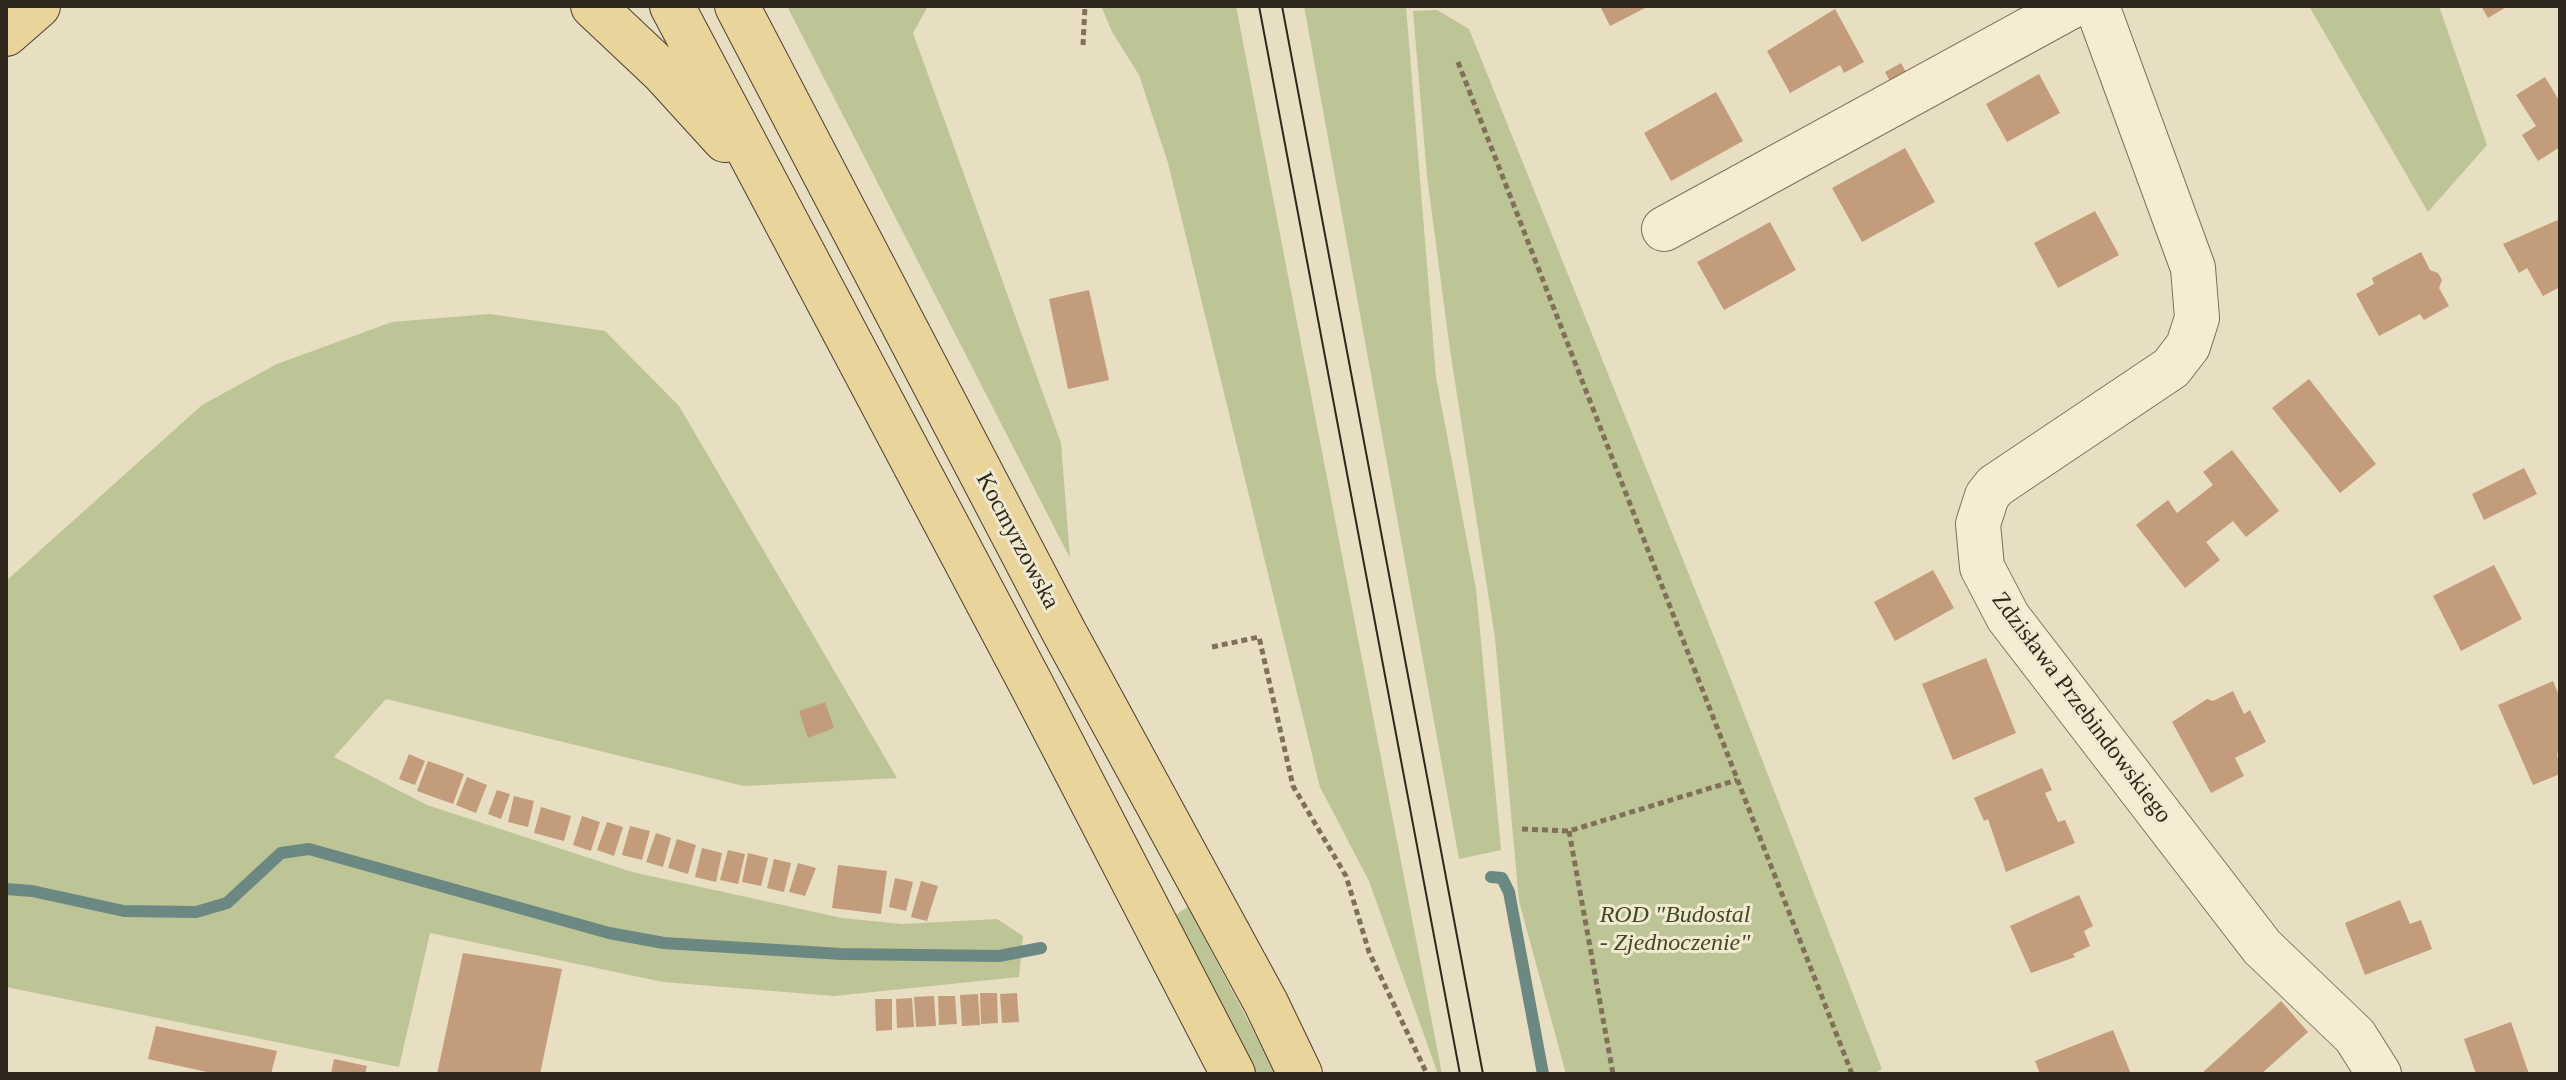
<!DOCTYPE html>
<meta charset="utf-8">
<style>
body{margin:0}
#map{position:relative;width:2566px;height:1080px;overflow:hidden;background:#e8dec1;font-family:Georgia,serif}
canvas{display:block}
.frame{position:absolute;inset:0;border:8px solid #31281d;pointer-events:none}
</style>
<div id="map">
<canvas width="2566" height="1080"></canvas>
<div class="frame"></div>
</div>
<script>
const ctx = document.querySelector('canvas').getContext('2d');
ctx.lineJoin = 'round';
function fill(path, color) { ctx.fillStyle = color; ctx.fill(path, 'evenodd'); }
const poly = rows => new Path2D(rows.map(r => 'M' + r).join(''));
function stroke(path, color, width, dash) { ctx.strokeStyle = color; ctx.lineWidth = width; ctx.lineCap = dash ? 'butt' : 'round'; ctx.setLineDash(dash || []); ctx.stroke(path); }
function write(font, color, halo, rows, align = 'center') {
  ctx.font = font + ' Georgia,serif'; ctx.lineWidth = 6; ctx.setLineDash([]); ctx.textBaseline = 'middle'; ctx.strokeStyle = halo; ctx.fillStyle = color; for (const [text, x, y, turn = 0] of rows) {
    ctx.save(); ctx.translate(x, y); ctx.rotate((+turn || 0) * Math.PI / 180); ctx.textAlign = isNaN(turn) ? turn : align; if (halo) ctx.strokeText(text, 0, 0); ctx.fillText(text, 0, 0); ctx.restore();
  }
}
fill(poly([
 [787,6,928,6,913,33,1061,443,1070,558],
 [1101,6,1236,6,1442,1074,1438,1074,1369,881,1320,787,1168,163,1139,75,1112,32],
 [1304,6,1406,6,1436,377,1476,589,1501,850,1459,859],
 [2309,6,2439,6,2487,145,2428,212],
 [1437,10,1469,29,1723,659,1846,976,1882,1069,1873,1074,1566,1074,1519,901,1495,638,1450,350,1427,176,1413,11],
 [490,314,605,331,679,406,897,778,744,786,386,699,334,757,427,805,632,872,842,918,902,924,997,919,1023,936,1019,977,834,996,663,982,430,933,399,1067,6,987,6,581,202,405,277,364,392,322],
 [1188,907,1276,1074,1254,1074,1173,916]
]), '#bdc596');
stroke(poly([
 [1491,877,1502,878,1509,892,1543,1074],
 [6,889,32,891,124,911,196,912,227,903,281,853,309,849,609,933,664,943,841,954,999,956,1041,948]
]), '#6c8882', 12);
fill(poly([
 [1600,6,1649,6,1610,26],
 [2481,6,2508,6,2488,18],
 [1835,9,1864,62,1844,73,1840,65,1790,93,1767,51],
 [1901,63,1908,76,1892,85,1885,72],
 [2039,74,2060,113,2007,142,1986,104],
 [2545,77,2560,102,2560,147,2538,161,2522,135,2536,126,2516,95],
 [1716,92,1743,141,1671,181,1644,133],
 [1905,148,1935,202,1862,242,1832,188],
 [2095,211,2119,255,2058,288,2034,243],
 [2560,219,2560,287,2543,296,2527,268,2519,273,2503,244],
 [1770,222,1796,270,1724,310,1697,262],
 [2421,252,2430,270,2438,273,2442,280,2439,288,2449,306,2424,320,2420,314,2379,336,2356,294,2374,284,2372,278],
 [1089,290,1109,380,1068,389,1049,299],
 [2309,379,2376,464,2340,493,2272,408],
 [2232,450,2279,511,2246,537,2233,521,2206,542,2220,560,2185,588,2136,525,2168,500,2177,513,2213,485,2203,472],
 [2524,468,2537,494,2484,520,2472,494],
 [2494,565,2522,619,2461,651,2433,596],
 [1933,570,1954,608,1895,641,1874,602],
 [1986,658,2016,733,1953,760,1922,684],
 [2553,681,2560,698,2560,752,2557,753,2560,774,2533,785,2498,705],
 [2233,691,2244,714,2250,710,2266,742,2235,758,2244,776,2211,793,2172,722,2207,699,2213,701],
 [825,702,834,728,808,738,799,711],
 [409,754,425,761,415,785,399,779],
 [428,761,464,774,453,804,417,791],
 [2042,768,2052,790,2045,793,2058,822,2065,820,2075,843,2006,872,1988,819,1984,821,1974,798],
 [467,777,487,785,476,813,456,805],
 [497,790,510,794,501,819,488,814],
 [514,796,534,801,528,827,508,822],
 [541,807,571,816,564,841,534,833],
 [582,816,600,822,591,851,573,845],
 [607,822,623,827,614,856,597,850],
 [630,826,650,831,642,860,622,855],
 [656,833,671,838,663,867,646,862],
 [677,839,696,845,688,874,668,868],
 [702,848,722,853,716,882,695,877],
 [728,850,745,854,738,884,720,880],
 [748,853,768,858,761,886,742,882],
 [774,859,791,863,784,892,767,888],
 [798,863,816,868,805,896,789,892],
 [838,865,887,871,881,914,832,908],
 [895,878,913,882,906,911,889,907],
 [921,881,938,886,927,921,911,917],
 [2079,895,2093,926,2084,931,2090,946,2073,954,2075,957,2031,973,2010,926],
 [2400,900,2410,924,2421,920,2432,949,2365,975,2345,923],
 [463,953,562,969,540,1074,437,1074],
 [980,993,997,993,998,1023,981,1024],
 [1017,993,1019,1022,1002,1023,1000,994],
 [978,994,980,1025,962,1026,960,995],
 [934,996,936,1026,916,1027,914,997],
 [938,996,955,996,957,1024,939,1025],
 [912,998,914,1027,897,1028,896,999],
 [875,999,892,999,892,1030,876,1031],
 [2281,1001,2308,1032,2261,1074,2201,1074],
 [2511,1022,2529,1074,2476,1074,2464,1039],
 [156,1026,277,1051,271,1074,216,1074,148,1059],
 [2113,1030,2131,1074,2040,1074,2035,1061],
 [334,1059,367,1066,365,1074,331,1074]
]), '#c39c7b');
const minor = poly([
 [2097,6,2193,268,2197,318,2188,346,2171,368,1995,486,1987,496,1978,524,1982,567,2008,617,2262,947,2355,1036,2379,1074],
 [1664,229,2072,6]
]);
const major = poly([
 [593,6,663,72,725,140],
 [672,6,1030,682,1233,1074],
 [737,6,1063,630,1266,1003,1300,1074],
 [6,34,38,6]
]);
stroke(minor, '#80705a', 46);
stroke(major, '#4e3f2f', 46);
stroke(poly([
 [1083,45,1085,6],
 [1458,62,1852,1074],
 [1212,647,1259,637,1293,786,1346,876,1369,952,1427,1074],
 [1522,829,1569,831,1737,780],
 [1569,831,1613,1074]
]), '#80705a', 5, [6, 4]);
stroke(minor, '#f4ecd3', 44);
stroke(major, '#e9d49c', 44);
stroke(poly([
 [1259,6,1460,1074],
 [1282,6,1483,1074]
]), '#31281d', 2);
write('24px', '#31281d', '#f1e9d0', [
 ["Kocmyrzowska",1017,541,62],
 ["Zdzisława Przebindowskiego",2081,708,53]
]);
write('italic 24px', '#404b26', '#f1e9d0', [
 ["ROD \"Budostal",1675,916],
 ["- Zjednoczenie\"",1675,944]
]);
</script>
